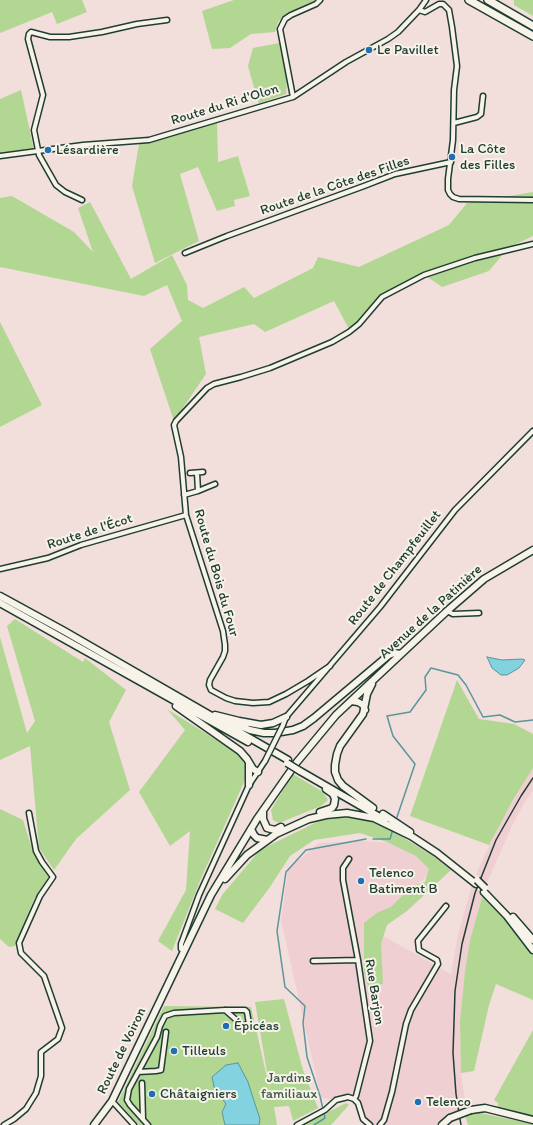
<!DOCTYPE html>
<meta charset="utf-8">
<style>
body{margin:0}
canvas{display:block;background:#f2dedb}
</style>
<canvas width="533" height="1125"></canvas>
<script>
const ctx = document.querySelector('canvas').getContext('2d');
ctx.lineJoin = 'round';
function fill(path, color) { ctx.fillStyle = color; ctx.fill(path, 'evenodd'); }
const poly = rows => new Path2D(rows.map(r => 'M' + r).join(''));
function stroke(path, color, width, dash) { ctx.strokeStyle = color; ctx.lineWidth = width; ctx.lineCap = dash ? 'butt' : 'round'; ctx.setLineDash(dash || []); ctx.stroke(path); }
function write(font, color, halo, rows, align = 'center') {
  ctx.font = font + ' Itim,sans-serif'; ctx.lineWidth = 4; ctx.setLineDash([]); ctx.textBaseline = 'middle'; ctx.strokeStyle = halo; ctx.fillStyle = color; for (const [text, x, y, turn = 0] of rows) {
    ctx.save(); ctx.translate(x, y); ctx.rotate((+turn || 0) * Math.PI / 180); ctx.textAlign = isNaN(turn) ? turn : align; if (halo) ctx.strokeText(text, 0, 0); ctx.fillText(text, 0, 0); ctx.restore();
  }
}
fill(poly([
 [533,768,533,790,524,803,511,828,486,885,476,874,502,819],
 [362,841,420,845,451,870,436,869,415,886,398,905,379,911,372,920,369,928,451,974,458,935,472,885,483,894,470,940,465,971,460,1021,461,1073,466,1108,443,1119,437,1125,370,1125,363,1119,358,1104,348,1097,336,1100,321,1098,281,920,288,869,319,843]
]), '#efcfd2');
fill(poly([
 [0,0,82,0,87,12,57,24,52,12,0,33],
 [234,0,315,0,283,16,278,22,275,32,251,34,230,48,212,49,202,11],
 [514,0,533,0,533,16,514,5],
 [279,43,287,77,286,94,260,103,258,102,248,66,253,48],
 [21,90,34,150,0,155,0,99],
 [217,121,218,162,238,156,250,196,234,200,235,206,217,211,198,167,180,174,199,241,155,263,132,186,139,144,169,137],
 [533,192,533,236,508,248,489,271,442,287,423,274,384,299,349,329,334,301,265,332,254,324,199,337,206,374,174,421,150,349,182,321,167,285,144,296,0,267,0,198,12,196,74,232,93,252,78,208,90,202,131,279,172,255,187,285,188,300,203,308,244,287,254,298,313,268,318,257,359,267,449,225,467,203],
 [0,322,42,405,0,427],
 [15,619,83,662,85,658,126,690,109,722,130,790,76,839,54,870,39,848,30,746,0,760,0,637,27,733,35,721,7,626],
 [457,680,479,719,514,724,533,734,533,768,513,800,489,845,410,816],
 [167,709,240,755,247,769,244,782,200,881,172,951,158,941,186,890,190,831,170,846,139,792,185,730],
 [293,774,323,792,328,800,321,806,279,823,273,820,271,810],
 [0,809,23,820,33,852,50,875,34,899,15,946,9,947,0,939],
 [358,817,388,828,431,855,451,870,407,911,387,925,381,944,383,984,368,986,364,972,364,923,378,912,391,907,412,886,425,882,429,869,416,856,387,842,360,833,314,840,290,856,270,887,243,923,215,909,222,895,260,850,325,818],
 [483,894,533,954,533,1000,496,984,489,1005,474,1071,461,1073,460,1021,465,971,470,940],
 [284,999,303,1070,318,1108,293,1121,289,1106,274,1107,277,1125,139,1125,118,1102,164,1006,251,1007,271,1095,255,1002],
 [533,1030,533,1117,498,1109,498,1103,494,1100],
 [346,1103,349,1105,331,1125,303,1125],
 [470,1112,480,1113,533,1124,533,1125,468,1125,465,1115]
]), '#b2d793');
const water = poly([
 [487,657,502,660,522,659,525,660,519,668,507,675,501,675,492,668,487,657],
 [238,1063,248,1082,255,1104,260,1119,259,1125,225,1125,222,1112,226,1104,214,1087,212,1077,226,1065,238,1063]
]);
fill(water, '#82d2df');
stroke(water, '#5a969b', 1);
stroke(poly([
 [397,817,415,764,393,736,387,716,410,712,426,690,425,677,431,668,458,675,466,685,483,717,500,715,515,722,533,720],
 [373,839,390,839,393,829],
 [314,1125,325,1118,320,1096,307,1057,303,1023,305,1006,285,987,277,931,286,872,306,850,366,839]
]), '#5a969b', 1.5);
const street = poly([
 [419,10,425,12,439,4,443,4,449,10,452,27,457,66,454,90,453,140,448,179,448,190,450,194,453,197,459,199,533,200],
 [293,97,280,29,285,19,291,15,316,4,320,0],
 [454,123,477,117,481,114,483,96],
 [0,156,83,145,149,140,293,97,346,62,388,39,398,32,419,10,426,0],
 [82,200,65,192,56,185,39,155,34,130,43,95,28,39,29,34,31,32,50,37,69,37,102,32,137,24,167,20],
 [185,253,227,236,364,186,395,174,451,162],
 [190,473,203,472],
 [198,491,215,484],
 [184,495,198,491,197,473],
 [0,569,48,558,81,545,186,515],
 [447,611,453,614,479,613],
 [330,666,308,681,286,694,269,702,253,703,235,701,226,698,211,690,209,685,210,680,223,657,225,651,225,645,223,631,215,606,186,515,181,457,174,425,176,421,207,388,214,384,241,377,270,368,332,342,349,332,359,324,382,297,424,275,475,258,533,244],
 [283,725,286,717,380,607,455,510,533,431],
 [349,859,343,868,343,880,358,960,370,1041,356,1096,354,1099],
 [184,950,181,949,181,944,199,895,249,785,265,761],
 [313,961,358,960],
 [138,1072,156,1071,161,1070,166,1032],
 [142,1083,143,1119],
 [354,1099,358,1103,363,1119,370,1125],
 [112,1101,134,1125],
 [4,1125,14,1119,26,1109,36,1093,41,1076,41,1052,58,1039,62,1028,44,976,21,953,19,943,40,896,53,877,42,862,36,851,29,813],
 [148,1125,130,1105,127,1100,129,1089,157,1037,160,1026,165,1016,174,1013,225,1010,245,1010,247,1012,249,1024,247,1025,242,1025,225,1010],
 [297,1125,325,1110,336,1100,348,1097,354,1099],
 [380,1125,384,1120,392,1092,406,1024,411,1010,438,964,437,960,419,950,418,941,446,906]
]);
const secondary = poly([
 [471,1110,485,1108,533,1120],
 [442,1125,450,1118]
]);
const primary = poly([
 [0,596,64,631,288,760],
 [0,603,248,742],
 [372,684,367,694,363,714,340,746,337,754,335,765,335,772,338,780,343,786,373,808],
 [351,701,358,702,363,705,365,710],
 [176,706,240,751,247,759,253,769,258,772],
 [215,715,239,721,261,725,273,723,286,717],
 [230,722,250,730,264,733,275,733,293,730,303,726,314,718,389,655,394,653,401,654],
 [249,764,249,785],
 [300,771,385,820],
 [263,812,263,819,267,828,275,830,281,827],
 [320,812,332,808,334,805,335,799,333,794,326,789],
 [383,814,410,832],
 [251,829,254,835,257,838,267,840],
 [408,834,437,853,476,884],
 [225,879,247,855,276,834,309,819,326,815,347,813,374,818,411,836],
 [484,892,507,916,533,950],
 [513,917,533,940],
 [94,1125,112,1101,211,895,257,819,297,762,336,715,447,611,484,579,533,550]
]);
const highway = poly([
 [469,0,533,36],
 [488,0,533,26]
]);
stroke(street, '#1f3d34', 7);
stroke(secondary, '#1f3d34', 9);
stroke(primary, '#1f3d34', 9);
stroke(highway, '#1f3d34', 10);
stroke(street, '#f7f3e8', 4);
stroke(secondary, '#f7f3e8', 6);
stroke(primary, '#f7f3e8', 6);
stroke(highway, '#f7f3e8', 7);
stroke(poly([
 [461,1125,456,1094,453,1053,455,991,462,944,475,893,496,840,521,796,533,778]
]), '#1f3d34', 1.5);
const streetBridge = poly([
 [265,761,283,725]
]);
const secondaryBridge = poly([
 [450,1118,471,1110]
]);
const primaryBridge = poly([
 [287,763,300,771],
 [477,880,485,888]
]);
stroke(streetBridge, '#1f3d34', 7, []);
stroke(secondaryBridge, '#1f3d34', 9, []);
stroke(primaryBridge, '#1f3d34', 9, []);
stroke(streetBridge, '#f7f3e8', 4);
stroke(secondaryBridge, '#f7f3e8', 6);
stroke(primaryBridge, '#f7f3e8', 6);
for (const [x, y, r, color] of [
 [369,50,4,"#1f6fb2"],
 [48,150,4,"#1f6fb2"],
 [452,157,4,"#1f6fb2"],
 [361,881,4,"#1f6fb2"],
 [226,1026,4,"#1f6fb2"],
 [174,1051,4,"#1f6fb2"],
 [152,1094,4,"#1f6fb2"],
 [418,1102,4,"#1f6fb2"]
]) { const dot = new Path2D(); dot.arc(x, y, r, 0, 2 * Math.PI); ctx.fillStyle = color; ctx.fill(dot); stroke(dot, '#f7f3e8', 1.5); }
write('14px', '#1f3d34', '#f7f3e8', [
 ["Le Pavillet",377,50],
 ["La Côte",460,149],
 ["des Filles",460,165],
 ["Lésardière",56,150],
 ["Telenco",369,873],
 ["Batiment B",369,889],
 ["Épicéas",234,1026],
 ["Tilleuls",182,1051],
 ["Châtaigniers",160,1094],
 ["Telenco",426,1102]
], 'left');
write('14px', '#1f3d34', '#f7f3e8', [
 ["Route du Ri d'Olon",225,105,-17],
 ["Route de la Côte des Filles",335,186,-19],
 ["Route de l'Écot",90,532,-18],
 ["Route de Champfeuillet",395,568,-52],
 ["Route du Bois du Four",216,573,74],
 ["Avenue de la Patinière",431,612,-42],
 ["Rue Barjon",374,992,81],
 ["Route de Voiron",122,1051,-64]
]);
write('14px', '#3c5c47', '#f7f3e8', [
 ["Jardins",289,1078],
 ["familiaux",289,1094]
]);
</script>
